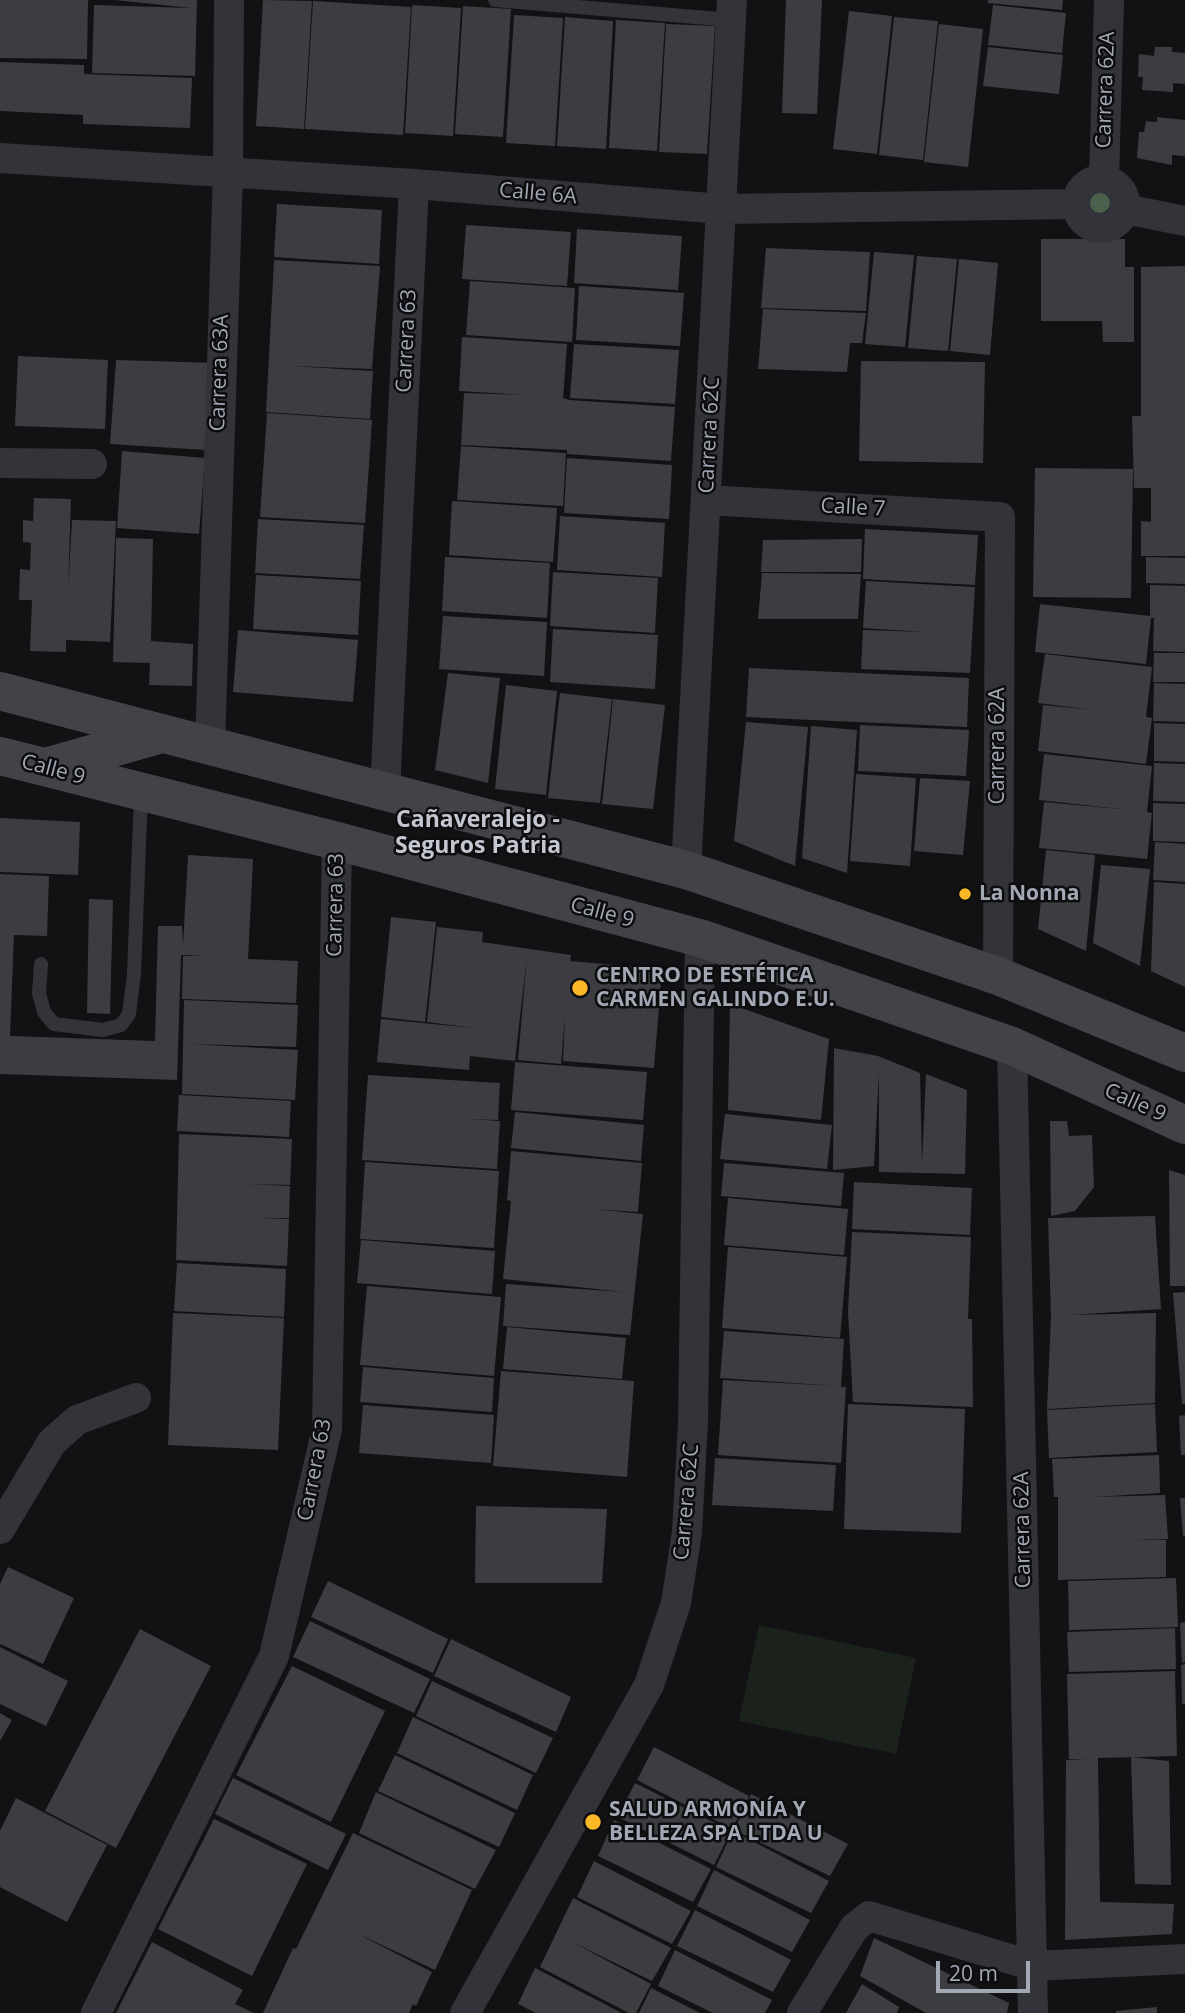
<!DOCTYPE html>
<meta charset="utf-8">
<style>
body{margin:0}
#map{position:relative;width:1185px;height:2013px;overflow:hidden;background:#121214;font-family:"Open Sans",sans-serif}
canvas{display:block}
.scale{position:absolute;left:936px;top:1961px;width:94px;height:32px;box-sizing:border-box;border:4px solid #a3a8b5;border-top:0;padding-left:9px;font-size:21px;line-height:24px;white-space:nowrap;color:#a3a8b5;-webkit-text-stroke:5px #0d0d0f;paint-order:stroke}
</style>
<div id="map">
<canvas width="1185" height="2013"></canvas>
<div class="scale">20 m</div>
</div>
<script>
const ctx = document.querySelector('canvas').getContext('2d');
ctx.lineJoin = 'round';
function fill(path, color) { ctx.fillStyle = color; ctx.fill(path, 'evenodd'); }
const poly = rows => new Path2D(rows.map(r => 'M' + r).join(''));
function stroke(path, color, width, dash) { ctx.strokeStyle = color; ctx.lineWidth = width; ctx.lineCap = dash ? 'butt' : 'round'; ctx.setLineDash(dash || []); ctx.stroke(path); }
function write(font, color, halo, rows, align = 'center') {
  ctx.font = font + ' "Open Sans",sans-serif'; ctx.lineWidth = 5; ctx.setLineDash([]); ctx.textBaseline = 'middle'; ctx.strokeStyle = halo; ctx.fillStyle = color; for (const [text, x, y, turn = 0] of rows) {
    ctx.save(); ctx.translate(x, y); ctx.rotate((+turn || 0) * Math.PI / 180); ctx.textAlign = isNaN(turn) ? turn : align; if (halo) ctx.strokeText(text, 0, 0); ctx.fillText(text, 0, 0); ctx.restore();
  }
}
fill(poly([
 [759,1625,916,1658,896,1754,739,1721]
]), '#1a221b');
fill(poly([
 [0,0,88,0,87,59,0,58],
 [114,0,197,0,195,76,92,73,94,5,192,8],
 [263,0,312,1,304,129,256,126],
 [786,0,822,0,817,114,782,113],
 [988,0,1063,0,1062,10,988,3],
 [313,1,411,7,403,135,305,129],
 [412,5,461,8,453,136,405,133],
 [993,5,1066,13,1062,53,988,45],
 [463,6,511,9,503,137,455,134],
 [849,11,892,16,877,154,833,149],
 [514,15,563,18,555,146,506,143],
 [565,17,613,21,606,149,557,146],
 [894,17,938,21,923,160,879,155],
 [616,20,665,23,657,151,609,148],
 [666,24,715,26,707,154,659,152],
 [939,24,983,29,968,167,924,162],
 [988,47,1063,55,1059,94,983,86],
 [1155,47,1172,47,1172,52,1185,53,1185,84,1173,83,1173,92,1142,90,1143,77,1138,77,1139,54,1154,56],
 [0,62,84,65,84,74,192,78,190,128,83,124,83,115,0,111],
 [1157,117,1185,120,1185,156,1172,155,1172,165,1137,158,1139,132,1144,132,1146,121,1157,122],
 [277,204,382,210,379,264,274,257],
 [466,225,571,232,567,286,462,279],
 [577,229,682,236,678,290,574,283],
 [1041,239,1125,239,1125,267,1134,267,1134,342,1103,342,1102,321,1041,321],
 [766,248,870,252,866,311,761,308],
 [874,252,914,255,905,347,865,344],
 [917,256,957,259,948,351,908,348],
 [959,259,998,263,990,355,950,351],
 [274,260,380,266,372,369,291,366,373,371,370,419,266,412],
 [1185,266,1185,556,1141,556,1141,521,1151,522,1151,488,1134,488,1132,416,1141,416,1141,267],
 [470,281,575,288,572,342,466,335],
 [579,286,684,293,680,346,576,340],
 [763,309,866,313,862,343,850,343,847,372,758,369],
 [462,337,567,344,563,398,569,400,675,407,671,461,567,454,567,450,461,445,464,393,525,395,459,391],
 [574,344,679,350,675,404,570,398],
 [18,356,108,360,105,429,15,426],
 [116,360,217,363,207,450,110,444],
 [861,361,985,362,983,463,859,461],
 [267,413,372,420,365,523,260,517],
 [461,446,566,453,563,506,457,500],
 [122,451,205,458,199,534,117,528],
 [567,458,672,465,669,519,564,513],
 [1035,468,1133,469,1131,598,1033,597],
 [34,498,71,499,68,590,72,520,116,521,110,642,66,640,66,652,30,651,32,600,19,600,20,569,30,570,31,543,23,542,23,520,33,521],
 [452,501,557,508,553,562,449,555],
 [560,516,665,523,662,577,557,570],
 [258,519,364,525,360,579,255,573],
 [865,529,978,535,975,585,863,579],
 [116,538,153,539,151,641,193,644,192,686,149,685,150,663,113,662],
 [862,539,861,572,761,572,763,540],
 [445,557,550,563,547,618,442,611],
 [1146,557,1185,558,1185,584,1146,583],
 [553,572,658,578,655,633,550,626],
 [762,573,861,574,858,619,758,619],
 [256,575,361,581,358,635,253,629],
 [866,581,975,587,970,673,861,669,863,630,925,632,863,628],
 [1150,585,1185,586,1185,652,1153,651,1154,618,1151,618,1146,664,1035,652,1040,604,1150,616],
 [443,616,547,622,544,676,439,669],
 [553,629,658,635,655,689,550,682],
 [238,630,358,640,353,702,233,692],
 [1154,653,1185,653,1185,682,1153,682],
 [1045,654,1152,667,1146,717,1152,718,1146,764,1038,751,1043,705,1093,710,1038,703],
 [749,668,969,678,967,727,746,717],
 [448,673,500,678,488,783,435,770],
 [1154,683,1185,684,1185,722,1153,721],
 [506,685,557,691,546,795,495,789],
 [560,693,612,699,600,803,548,798],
 [613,699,665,705,653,809,602,804],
 [746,722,808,727,795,866,734,841],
 [1154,723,1185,724,1185,762,1154,761],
 [860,725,969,730,966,776,858,771],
 [811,726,857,730,847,873,802,858],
 [1044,754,1152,766,1147,812,1152,813,1147,859,1039,848,1044,802,1130,810,1039,800],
 [1154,763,1185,764,1185,802,1153,801],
 [856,774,916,778,910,866,850,861],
 [920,778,970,781,963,855,914,851],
 [1153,803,1185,804,1185,842,1153,841],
 [0,818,80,822,78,875,0,872],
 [1155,842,1185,844,1185,882,1153,880],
 [1046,850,1095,855,1086,951,1038,929],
 [188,855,253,859,248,959,298,961,296,1003,182,999,183,956,206,956,181,955,177,1080,0,1074,0,874,49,876,47,936,14,935,10,1036,155,1041,158,926,182,926,183,945],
 [1101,865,1150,869,1140,966,1093,943],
 [1154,882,1185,884,1185,987,1151,971],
 [89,899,113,900,110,1014,87,1013],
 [391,917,436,922,425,1022,381,1017],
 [437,927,483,932,482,942,571,955,570,961,662,969,654,1068,563,1061,565,1016,561,1064,518,1060,527,956,515,1061,470,1056,469,1070,377,1062,381,1019,474,1028,427,1022],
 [184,1000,298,1005,296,1047,190,1044,298,1050,295,1100,182,1094],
 [730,1004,829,1039,821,1120,728,1110],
 [834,1048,878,1056,920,1073,922,1164,926,1074,967,1090,965,1174,879,1172,879,1072,874,1166,833,1170],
 [515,1062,647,1072,643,1120,511,1110],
 [368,1075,500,1083,498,1120,469,1119,500,1121,497,1169,362,1160],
 [179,1095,291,1101,289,1137,177,1131],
 [515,1112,644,1125,641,1161,511,1148],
 [725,1114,832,1125,827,1169,720,1159],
 [1050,1121,1067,1121,1069,1136,1092,1135,1094,1187,1075,1211,1051,1216],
 [179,1134,292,1139,290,1185,247,1184,290,1186,289,1218,259,1218,289,1219,287,1266,176,1260],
 [511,1151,642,1163,638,1212,594,1209,643,1214,630,1335,503,1326,506,1284,624,1292,503,1279,511,1201,507,1200],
 [365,1162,499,1171,494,1248,360,1239],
 [724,1163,844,1173,841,1206,721,1196],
 [1169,1170,1185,1175,1185,1286,1170,1286],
 [854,1182,972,1188,970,1235,852,1229],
 [728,1198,848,1209,844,1255,724,1245],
 [1155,1216,1161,1309,1071,1315,1156,1313,1155,1403,1047,1409,1051,1316,1048,1218],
 [852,1232,971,1237,968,1319,972,1319,973,1407,853,1402,848,1312],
 [361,1240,495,1251,492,1294,357,1283],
 [728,1247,847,1257,840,1338,722,1328],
 [177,1263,286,1269,284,1317,174,1311],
 [367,1286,501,1297,494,1376,360,1365],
 [1185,1292,1185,1404,1182,1404,1173,1293],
 [173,1313,284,1318,278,1450,168,1445],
 [507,1327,626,1338,622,1379,503,1369],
 [724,1331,844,1339,841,1387,846,1387,841,1463,718,1455,723,1380,838,1386,720,1378],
 [363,1367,494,1378,492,1412,360,1402],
 [501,1371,634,1381,627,1477,493,1466],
 [848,1404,965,1409,961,1533,844,1529],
 [1155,1404,1157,1452,1049,1458,1047,1410],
 [363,1405,494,1415,491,1463,359,1453],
 [1185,1415,1185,1455,1181,1455,1179,1416],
 [1159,1455,1160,1493,1093,1497,1165,1495,1168,1539,1134,1540,1166,1540,1166,1577,1058,1580,1058,1497,1054,1497,1052,1459],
 [715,1458,836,1465,833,1511,712,1505],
 [1180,1498,1185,1498,1185,1536,1183,1536],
 [476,1506,607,1509,602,1583,475,1583],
 [8,1567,74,1598,43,1664,0,1644,0,1584],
 [1176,1578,1178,1627,1069,1630,1068,1581],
 [328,1581,448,1639,433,1673,311,1617],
 [310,1621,430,1679,414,1713,293,1657],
 [1185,1622,1185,1662,1182,1663,1180,1623],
 [1175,1628,1176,1669,1069,1672,1067,1632],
 [140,1629,211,1666,116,1848,45,1811],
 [451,1639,571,1697,556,1732,434,1676],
 [0,1647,68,1681,46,1726,0,1704],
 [1185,1664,1185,1704,1182,1704,1181,1665],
 [292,1666,385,1711,331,1822,236,1775],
 [1175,1671,1177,1756,1098,1758,1100,1902,1174,1904,1172,1934,1065,1940,1066,1760,1086,1759,1069,1759,1067,1674],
 [432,1681,553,1738,536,1773,416,1716],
 [0,1713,12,1720,0,1741],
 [413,1717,533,1775,517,1810,397,1753],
 [654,1747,749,1796,732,1829,637,1780],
 [395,1755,515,1813,499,1847,378,1791],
 [1131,1757,1169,1761,1171,1885,1135,1884],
 [233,1778,346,1834,328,1870,215,1814],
 [635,1783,731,1831,714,1865,618,1817],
 [376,1792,496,1850,475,1889,359,1833],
 [751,1794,848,1844,830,1876,734,1830],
 [16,1798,107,1845,67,1922,0,1887,0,1831],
 [214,1819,307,1864,252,1976,158,1929],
 [614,1820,711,1869,693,1902,598,1856],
 [733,1831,829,1881,811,1913,716,1867],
 [353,1833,472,1890,435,1970,356,1933,432,1972,416,2006,413,2004,409,2013,263,2013,293,1948,296,1949],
 [594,1861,691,1911,672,1944,577,1897],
 [714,1870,810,1920,792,1952,697,1906],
 [573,1898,671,1948,652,1981,570,1941,651,1984,636,2013,629,2013,540,1967],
 [695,1910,791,1960,773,1992,677,1946],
 [874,1938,1009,2003,1007,2013,926,2013,860,1976],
 [152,1942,243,1990,235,2004,254,2013,116,2013],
 [675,1950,772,2000,765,2013,713,2013,658,1986],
 [535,1968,622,2013,536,2013,518,2004],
 [862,1984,899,2007,897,2013,846,2013],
 [651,1988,700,2013,639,2013],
 [1157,2007,1157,2013,1116,2013,1116,2011]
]), '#3c3d41');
stroke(poly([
 [495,0,731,20],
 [41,964,39,993,44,1012,54,1024,103,1030,121,1025,129,1014,134,974,141,794]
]), '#333439', 14);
stroke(poly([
 [0,158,414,184,722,209,1076,204],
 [1104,180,1109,0],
 '1077 204a24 24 0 1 1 48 0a24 24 0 1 1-48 0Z',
 [1125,209,1185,221],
 [0,463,92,464],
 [706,500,1000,517,998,976],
 [210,745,228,172,229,0],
 [385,791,414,184],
 [686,870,732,0],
 [1012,1046,1033,2013],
 [0,1529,52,1442,77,1420,136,1398],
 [96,2013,274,1656,327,1429,337,841],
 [465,2013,649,1685,676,1603,687,1532,693,1422,700,938],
 [802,2013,854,1928,869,1916,1033,1966,1185,1959]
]), '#333439', 30);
stroke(poly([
 [0,691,686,870,998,976,1185,1053],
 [0,756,337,841,700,938,1012,1046,1185,1125],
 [45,767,162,734]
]), '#414349', 38);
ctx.fillStyle = '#4b614e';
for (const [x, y] of [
 [1100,203]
]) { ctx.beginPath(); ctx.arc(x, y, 10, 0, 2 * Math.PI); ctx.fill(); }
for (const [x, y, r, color] of [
 [965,894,7,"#f9b825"],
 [580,988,9,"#f9b825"],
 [593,1822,9,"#f9b825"]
]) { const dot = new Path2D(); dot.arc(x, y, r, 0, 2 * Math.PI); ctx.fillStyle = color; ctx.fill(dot); stroke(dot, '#0d0d0f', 2.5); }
write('21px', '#a3a8b5', '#0d0d0f', [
 ["Carrera 62A",1106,90,-88],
 ["Calle 6A",538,194,5],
 ["Carrera 63",407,341,-87],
 ["Carrera 63A",220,373,-88],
 ["Carrera 62C",710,435,-87],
 ["Calle 7",853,508,3],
 ["Carrera 62A",998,746,-90],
 ["Calle 9",53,770,15],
 ["Carrera 63",336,905,-89],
 ["Calle 9",602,913,15],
 ["Calle 9",1135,1103,24],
 ["Carrera 63",315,1470,-79],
 ["Carrera 62C",687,1502,-85],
 ["Carrera 62A",1023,1530,-91]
]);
write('bold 21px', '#a3a8b5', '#0d0d0f', [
 ["La Nonna",979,894],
 ["CENTRO DE ESTÉTICA",596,976],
 ["CARMEN GALINDO E.U.",596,1000],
 ["SALUD ARMONÍA Y",609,1810],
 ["BELLEZA SPA LTDA U",609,1834]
], 'left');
write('bold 23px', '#c4c7d1', '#0d0d0f', [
 ["Cañaveralejo -",478,820],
 ["Seguros Patria",478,846]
]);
</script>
